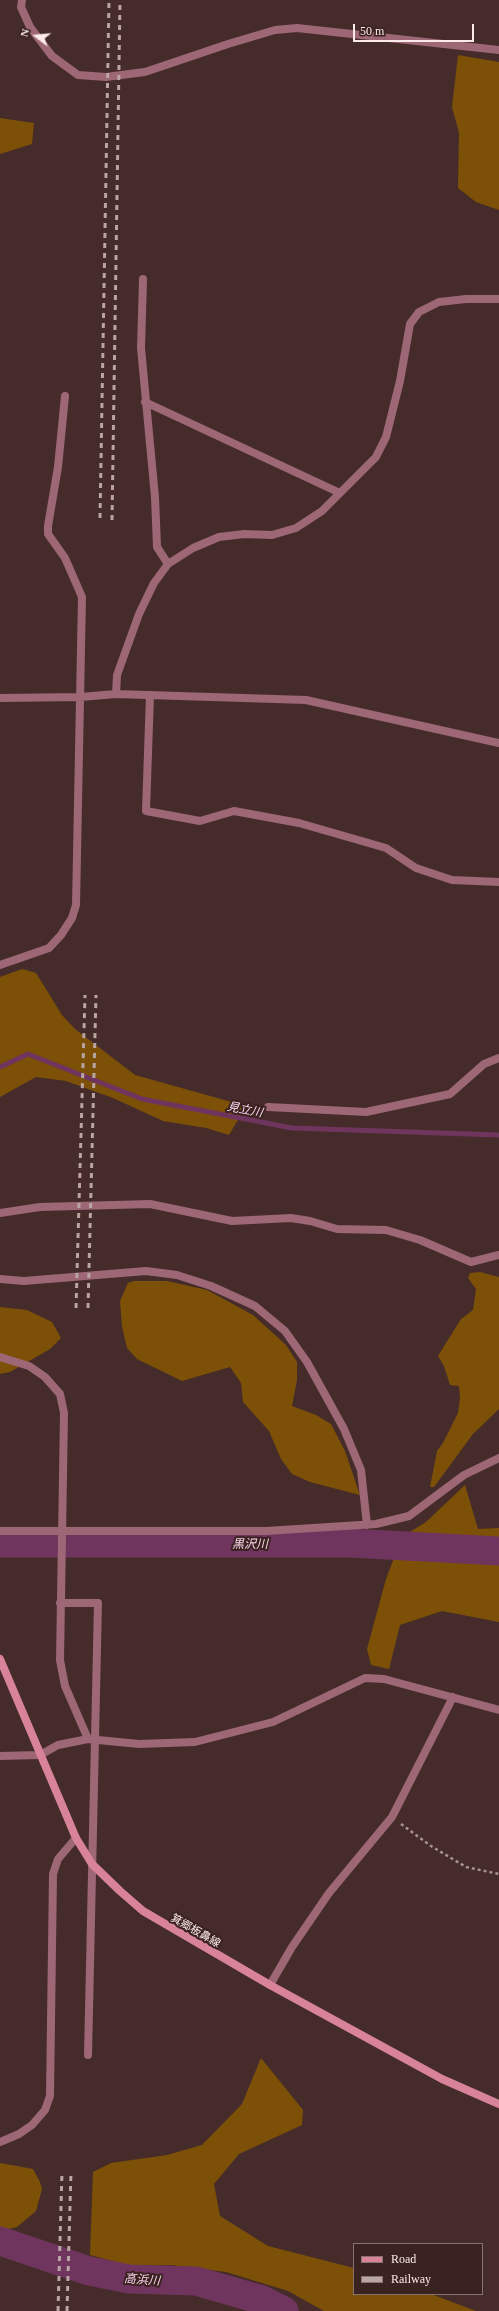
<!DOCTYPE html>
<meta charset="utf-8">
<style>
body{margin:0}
#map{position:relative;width:499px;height:2311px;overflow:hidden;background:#452c2a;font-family:Georgia,serif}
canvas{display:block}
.legend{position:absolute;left:353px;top:2243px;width:130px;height:52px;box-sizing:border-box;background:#3a2220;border:1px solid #877270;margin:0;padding:5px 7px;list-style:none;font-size:12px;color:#fbeae9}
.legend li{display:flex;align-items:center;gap:8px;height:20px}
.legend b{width:20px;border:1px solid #877270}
.north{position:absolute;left:16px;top:16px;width:40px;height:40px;-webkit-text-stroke:3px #3a2220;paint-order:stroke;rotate:286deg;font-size:11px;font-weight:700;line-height:16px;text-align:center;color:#fbeae9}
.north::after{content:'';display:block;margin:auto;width:14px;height:18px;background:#fbeae9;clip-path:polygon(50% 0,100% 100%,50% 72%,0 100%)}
.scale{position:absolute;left:353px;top:24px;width:121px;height:18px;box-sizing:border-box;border:2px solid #fbeae9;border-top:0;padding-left:5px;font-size:12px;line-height:14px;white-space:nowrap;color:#fbeae9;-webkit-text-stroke:3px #3a2220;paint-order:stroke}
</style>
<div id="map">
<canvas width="499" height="2311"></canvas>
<ul class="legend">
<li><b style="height:5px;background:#d8839a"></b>Road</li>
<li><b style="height:5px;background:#b9a5a4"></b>Railway</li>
</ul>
<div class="north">N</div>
<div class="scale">50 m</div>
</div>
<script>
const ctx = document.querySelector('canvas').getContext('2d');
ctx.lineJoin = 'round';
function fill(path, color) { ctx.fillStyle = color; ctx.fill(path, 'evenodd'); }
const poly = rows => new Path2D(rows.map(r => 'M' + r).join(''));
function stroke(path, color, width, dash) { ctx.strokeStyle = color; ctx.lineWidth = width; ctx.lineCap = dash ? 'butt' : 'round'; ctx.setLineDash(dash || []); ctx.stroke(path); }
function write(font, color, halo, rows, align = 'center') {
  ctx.font = font + ' Georgia,"Noto Sans JP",serif'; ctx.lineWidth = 4; ctx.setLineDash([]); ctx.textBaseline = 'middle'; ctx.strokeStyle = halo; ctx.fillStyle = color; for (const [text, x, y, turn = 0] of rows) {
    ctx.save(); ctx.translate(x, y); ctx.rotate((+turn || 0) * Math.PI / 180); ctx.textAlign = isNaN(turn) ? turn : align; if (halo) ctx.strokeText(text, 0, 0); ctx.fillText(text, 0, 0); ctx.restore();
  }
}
fill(poly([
 [458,55,499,62,499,210,476,202,458,188,459,133,452,107],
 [0,118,34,123,32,144,0,154],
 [22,969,36,973,62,1015,75,1029,135,1075,246,1106,229,1135,206,1128,163,1121,113,1098,66,1081,36,1077,0,1097,0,977],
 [480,1272,499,1277,499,1409,473,1434,434,1487,430,1487,437,1451,443,1443,458,1413,460,1398,459,1386,450,1385,444,1366,438,1356,461,1319,473,1310,476,1289,468,1278,470,1273],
 [134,1281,167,1281,207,1290,253,1315,286,1345,297,1362,297,1380,292,1406,316,1415,331,1424,345,1451,360,1495,310,1482,292,1474,281,1459,269,1431,243,1402,241,1383,230,1367,182,1381,137,1359,127,1348,122,1327,120,1301,128,1283],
 [0,1307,27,1310,52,1322,61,1338,50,1349,10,1372,0,1374],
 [465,1485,478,1529,499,1528,499,1622,442,1611,400,1625,389,1669,371,1665,367,1649,386,1579,402,1537,426,1522],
 [261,2058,303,2110,302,2125,239,2154,214,2184,220,2216,268,2246,354,2268,354,2294,431,2294,476,2311,324,2311,288,2291,226,2272,171,2265,131,2266,90,2255,93,2172,111,2163,167,2155,202,2145,242,2104],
 [0,2163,33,2169,40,2182,42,2189,36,2211,17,2227,0,2231]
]), '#7d5007');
stroke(poly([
 [0,1067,28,1054,142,1099,292,1128,499,1135]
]), '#70355e', 5);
stroke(poly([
 [0,1543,350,1543,499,1551],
 [0,2241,89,2271,129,2279,196,2281,262,2300,284,2311]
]), '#70355e', 29);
stroke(poly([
 [401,1824,431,1846,466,1867,499,1874]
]), '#a79391', 2.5, [3, 3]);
stroke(poly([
 [0,1213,40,1207,150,1204,232,1221,291,1218,310,1221,337,1229,386,1230,420,1240,471,1262,499,1255],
 [270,1985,292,1947,329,1893,392,1817,453,1697]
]), '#9d6775', 8);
stroke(poly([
 [22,0,21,7,30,27,52,56,78,75,106,77,145,72,228,44,275,30,297,28,499,50],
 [143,279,141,348,155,497,157,547,168,564],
 [145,402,340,493],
 [116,694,117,675,139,614,154,583,168,564,193,548,219,537,244,534,272,535,296,528,322,511,376,457,386,437,400,381,410,324,419,312,439,302,466,299,499,299],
 [150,695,146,811,200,821,234,811,299,823,386,848,416,868,452,880,499,882],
 [0,698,81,697,116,694,306,700,499,743],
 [0,965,49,948,61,935,72,918,76,905,82,597,65,558,48,534,48,526,58,467,65,396],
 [268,1107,366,1112,450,1094,484,1064,499,1058],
 [0,1279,24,1281,146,1271,177,1275,211,1286,255,1306,285,1331,307,1362,344,1429,361,1470,367,1525],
 [0,1357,29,1366,45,1377,60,1394,64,1413,60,1660,65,1686,88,1739],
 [0,1531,266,1531,376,1524,409,1516,464,1475,499,1458],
 [60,1603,98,1603,88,2055],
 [0,1756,40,1755,58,1745,88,1739,139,1744,195,1742,273,1722,365,1678,384,1679,499,1710],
 [0,2142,19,2134,32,2125,45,2110,50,2096,53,1874,58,1859,76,1838]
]), '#9d6775', 8);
stroke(poly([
 [0,1659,76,1838,92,1864,120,1891,143,1911,270,1985,442,2079,499,2104]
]), '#d8839a', 8);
stroke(poly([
 [100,518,109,0],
 [112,520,120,0],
 [76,1308,85,995],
 [88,1308,96,995],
 [58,2311,62,2172],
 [67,2311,71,2172]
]), '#b9a5a4', 3, [5, 5]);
write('11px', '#fbeae9', '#3a2220', [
 ["箕郷板鼻線",196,1930,30]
]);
write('italic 12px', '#fcd7ee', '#3a2220', [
 ["見立川",245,1109,11],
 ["黒沢川",250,1543],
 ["高浜川",142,2279,4]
]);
</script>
